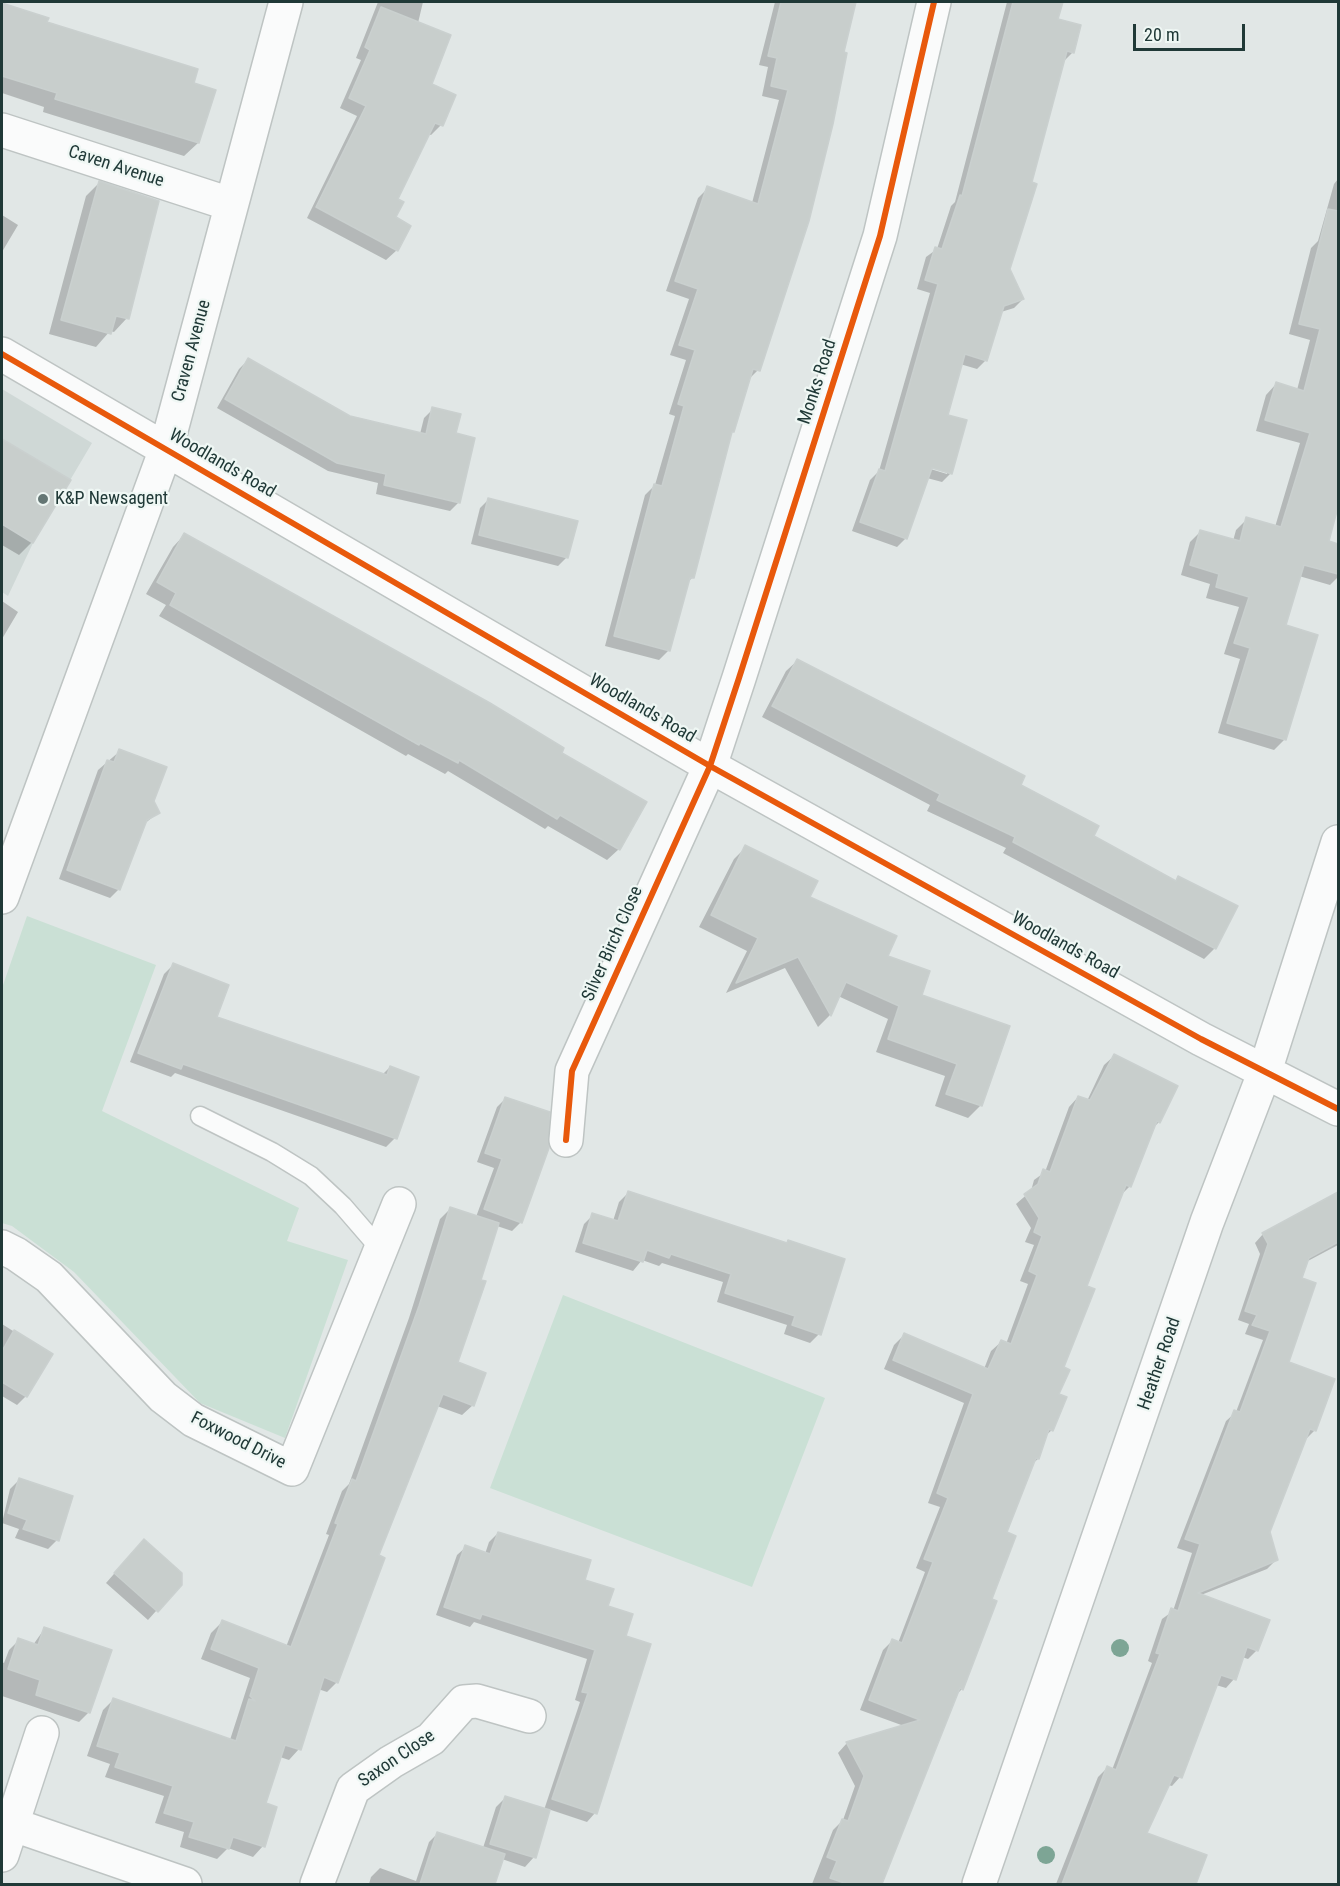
<!DOCTYPE html>
<style>
body{margin:0}
#map{position:relative;width:1340px;height:1886px;overflow:hidden;background:#e1e7e6;font-family:"Roboto Condensed",sans-serif}
canvas{display:block}
.frame{position:absolute;inset:0;border:3px solid #203937;pointer-events:none}
.scale{position:absolute;left:1133px;top:24px;width:112px;height:27px;box-sizing:border-box;border:3px solid #203937;border-top:0;padding-left:8px;font-size:18px;line-height:21px;white-space:nowrap;color:#203937;-webkit-text-stroke:4px #eff7f4;paint-order:stroke}
</style>
<div id="map">
<canvas width="1340" height="1886"></canvas>
<div class="frame"></div>
<div class="scale">20 m</div>
</div>
<script>
const ctx = document.querySelector('canvas').getContext('2d');
ctx.lineJoin = 'round';
function fill(path, color) { ctx.fillStyle = color; ctx.fill(path, 'evenodd'); }
const poly = rows => new Path2D(rows.map(r => 'M' + r).join(''));
function stroke(path, color, width, dash) { ctx.strokeStyle = color; ctx.lineWidth = width; ctx.lineCap = dash ? 'butt' : 'round'; ctx.setLineDash(dash || []); ctx.stroke(path); }
function write(font, color, halo, rows, align = 'center') {
  ctx.font = font + ' "Roboto Condensed",sans-serif'; ctx.lineWidth = 4.5; ctx.setLineDash([]); ctx.textBaseline = 'middle'; ctx.strokeStyle = halo; ctx.fillStyle = color; for (const [text, x, y, turn = 0] of rows) {
    ctx.save(); ctx.translate(x, y); ctx.rotate((+turn || 0) * Math.PI / 180); ctx.textAlign = isNaN(turn) ? turn : align; if (halo) ctx.strokeText(text, 0, 0); ctx.fillText(text, 0, 0); ctx.restore();
  }
}
fill(poly([
 [2,389,92,443,33,543,8,596,2,592]
]), '#cfd8d6');
fill(poly([
 [27,916,156,965,102,1111,299,1208,287,1241,348,1260,285,1438,200,1403,74,1272,12,1226,2,1223,2,988],
 [563,1295,825,1398,752,1587,490,1488]
]), '#cae0d5');
fill(poly([
 [378,2,423,2,418,23,441,125,431,135,428,134,396,200,394,218,397,250,386,260,307,218,357,116,340,108,361,60,356,58],
 [775,2,856,2,758,370,748,380,729,435,692,578,688,582,669,650,659,660,605,646,645,495,655,485,675,416,669,414,686,360,670,355,689,299,666,291,698,198,708,188,752,203,779,100,762,96,768,67,759,65],
 [1007,2,1061,2,1056,20,1073,52,1064,61,1008,269,1023,299,1014,308,1001,312,986,360,977,369,960,364,946,416,951,473,942,482,927,478,906,538,897,547,852,531,870,480,879,471,930,293,917,289,926,257,937,249,951,206,955,202],
 [925,465,947,471,947,474,924,467],
 [2,5,47,19,45,23,214,91,198,143,184,156,43,112,44,107,2,93],
 [1338,179,1338,502,1327,542,1338,545,1338,577,1330,585,1299,576,1285,626,1285,739,1274,750,1218,733,1240,659,1224,654,1239,607,1206,598,1210,584,1181,575,1190,542,1201,531,1233,541,1236,530,1247,519,1275,527,1300,443,1256,431,1266,395,1276,384,1297,390,1310,340,1289,334,1311,248,1318,241,1334,184],
 [99,183,127,318,114,332,110,331,96,347,49,334,86,196],
 [2,215,18,225,2,252],
 [248,360,349,417,420,434,424,418,433,409,454,434,459,502,450,511,376,494,378,483,328,471,217,408,239,369],
 [2,441,68,481,32,542,19,555,2,545],
 [489,499,567,557,558,566,471,544,480,508],
 [184,535,560,753,619,849,607,860,548,826,545,829,448,771,445,774,408,754,406,756,159,616,166,605,146,594,173,547],
 [2,601,18,612,2,639],
 [797,661,1019,786,1092,837,1174,882,1179,878,1236,906,1214,949,1204,959,1003,853,1006,848,927,811,930,805,762,717,786,671],
 [120,751,158,813,144,824,119,889,110,898,59,879,98,770],
 [746,847,886,957,920,996,981,1105,968,1118,935,1106,945,1076,876,1052,888,1019,838,996,830,1015,818,1027,785,968,726,993,747,951,699,927,734,859],
 [173,965,215,1018,382,1075,390,1067,395,1138,386,1147,175,1073,171,1077,130,1062,164,974],
 [1114,1056,1159,1122,1152,1129,1130,1186,1120,1196,1085,1287,1062,1368,1052,1430,1045,1436,1038,1459,1032,1464,1005,1533,990,1600,962,1689,955,1696,880,1884,812,1884,833,1830,843,1820,855,1786,838,1753,847,1743,904,1726,860,1710,883,1650,892,1641,898,1643,925,1572,916,1568,940,1507,928,1503,964,1403,884,1369,894,1345,904,1335,984,1369,991,1351,1001,1342,1006,1344,1028,1284,1020,1281,1034,1245,1025,1242,1031,1228,1016,1204,1031,1191,1034,1180,1045,1172,1069,1107,1078,1097,1087,1101,1104,1065],
 [506,1098,521,1222,512,1231,497,1226,456,1363,473,1405,462,1415,437,1406,377,1556,337,1682,327,1692,318,1689,299,1749,289,1760,280,1757,265,1804,263,1846,253,1857,228,1848,217,1859,180,1847,184,1832,155,1823,164,1796,105,1777,110,1764,87,1756,103,1710,113,1700,230,1740,250,1678,201,1659,211,1633,222,1622,286,1647,329,1535,326,1534,342,1491,349,1484,409,1318,440,1219,450,1209,476,1217,494,1168,477,1162,497,1107],
 [628,1193,819,1334,810,1343,784,1334,787,1325,717,1302,723,1282,662,1263,659,1266,642,1260,633,1271,575,1252,584,1224,593,1215,613,1221,619,1202],
 [1332,1197,1338,1210,1338,1245,1306,1262,1300,1279,1287,1363,1315,1430,1306,1439,1268,1532,1276,1560,1267,1569,1201,1595,1257,1650,1248,1659,1242,1657,1234,1679,1226,1688,1216,1685,1180,1777,1172,1786,1168,1785,1145,1834,1195,1883,1168,1884,1147,1877,1144,1884,1056,1884,1098,1777,1107,1768,1112,1770,1152,1663,1148,1661,1162,1619,1173,1611,1192,1553,1177,1548,1226,1421,1236,1412,1263,1340,1245,1334,1249,1324,1238,1320,1260,1254,1255,1243,1263,1234],
 [2,1324,51,1355,26,1396,17,1405,2,1396],
 [19,1480,57,1540,48,1549,15,1538,19,1529,2,1523,10,1489],
 [498,1533,583,1581,606,1607,624,1637,650,1645,595,1813,587,1822,548,1809,534,1857,525,1867,502,1859,494,1884,369,1884,371,1877,380,1868,416,1881,429,1842,438,1833,483,1848,496,1807,505,1798,544,1810,580,1702,575,1700,587,1659,474,1622,470,1627,436,1615,457,1555,466,1547,485,1554,489,1542],
 [135,1550,180,1584,148,1620,106,1583],
 [45,1628,89,1712,79,1722,2,1696,2,1662,4,1663,9,1650,19,1640,33,1645]
]), '#0003');
const building = poly([
 [781,2,856,2,844,52,847,53,833,124,809,221,760,371,753,369,734,432,732,432,694,578,690,578,670,651,614,636,654,484,662,486,684,406,678,404,695,350,679,345,698,289,675,281,707,186,758,204,788,90,771,86,777,58,768,56,781,2],
 [1013,2,1063,2,1058,19,1081,25,1074,53,1067,51,1032,182,1037,184,1010,269,1024,299,1004,306,987,361,965,354,948,415,967,420,952,474,932,468,907,539,860,522,879,469,885,471,938,284,925,280,935,247,942,249,960,195,962,196,1013,2],
 [2,3,49,18,47,22,198,69,194,83,216,90,199,143,55,99,57,93,2,76,2,3],
 [381,7,451,35,432,84,456,95,443,126,435,123,398,199,404,202,396,217,411,226,398,251,316,207,366,106,349,98,370,50,365,47,381,7],
 [99,181,159,201,129,319,116,316,111,334,61,320,99,181],
 [1328,209,1338,211,1338,507,1329,541,1338,544,1338,574,1304,565,1286,625,1318,635,1286,740,1227,723,1250,648,1234,643,1249,597,1216,587,1219,574,1190,565,1200,530,1240,541,1246,517,1281,527,1310,433,1265,420,1276,382,1304,391,1320,329,1299,324,1328,209],
 [248,358,350,416,426,434,432,407,461,414,456,433,475,438,460,503,384,485,386,474,337,463,225,399,248,358],
 [2,439,71,480,33,543,2,524,2,439],
 [488,498,578,521,568,558,479,535,488,498],
 [184,533,490,703,564,748,562,753,647,802,620,850,560,815,557,819,459,760,458,763,420,743,419,745,170,605,176,593,157,582,184,533],
 [797,659,1025,776,1021,785,1099,826,1094,836,1176,881,1178,876,1238,906,1216,949,1013,842,1015,837,937,800,940,794,772,706,797,659],
 [119,749,167,767,154,801,160,813,147,820,120,890,67,870,107,760,114,762,119,749],
 [745,845,818,881,810,897,897,936,888,956,930,971,922,995,1010,1026,982,1106,946,1094,957,1064,888,1039,899,1006,846,982,831,1016,798,957,736,983,758,938,711,915,745,845],
 [173,963,229,985,217,1017,387,1075,390,1066,419,1077,397,1139,183,1064,181,1069,138,1053,173,963],
 [1114,1054,1178,1086,1160,1123,1157,1121,1131,1187,1126,1185,1087,1286,1095,1289,1064,1367,1070,1370,1059,1394,1067,1397,1053,1431,1049,1429,1039,1459,1036,1458,1007,1532,1016,1536,992,1599,997,1601,963,1690,960,1688,882,1884,847,1884,830,1878,837,1861,827,1857,842,1819,848,1821,864,1776,846,1742,920,1720,869,1700,892,1639,902,1643,933,1562,924,1559,948,1498,937,1493,973,1394,893,1360,904,1333,988,1369,1001,1340,1011,1344,1037,1275,1029,1271,1042,1236,1034,1232,1039,1218,1024,1194,1038,1184,1043,1169,1050,1172,1078,1096,1090,1100,1114,1054],
 [505,1097,550,1112,549,1148,522,1223,484,1209,502,1159,485,1153,505,1097],
 [628,1191,787,1243,788,1240,845,1259,821,1335,792,1325,795,1316,725,1293,731,1274,671,1254,669,1258,647,1250,643,1262,583,1243,592,1213,618,1221,628,1191],
 [1338,1192,1338,1242,1309,1258,1302,1278,1316,1283,1289,1362,1335,1379,1316,1431,1310,1429,1270,1532,1278,1560,1198,1593,1270,1620,1258,1651,1247,1647,1236,1680,1221,1675,1182,1778,1174,1775,1147,1833,1207,1855,1196,1884,1062,1884,1107,1766,1116,1770,1160,1654,1156,1653,1171,1608,1178,1611,1200,1544,1185,1539,1234,1410,1240,1412,1270,1331,1252,1325,1257,1315,1245,1311,1268,1244,1262,1233,1338,1192],
 [450,1207,499,1223,481,1280,486,1281,458,1362,486,1373,474,1406,443,1394,379,1555,385,1558,338,1683,324,1677,301,1750,285,1745,266,1803,277,1807,265,1847,233,1837,229,1849,189,1837,194,1822,164,1813,173,1786,115,1767,120,1753,97,1746,113,1698,236,1741,249,1699,255,1701,250,1696,259,1668,211,1649,222,1620,291,1647,338,1524,335,1523,352,1479,356,1481,419,1306,450,1207],
 [14,1330,53,1354,27,1397,2,1382,2,1351,14,1330],
 [19,1478,73,1496,59,1541,23,1529,27,1520,8,1513,19,1478],
 [498,1532,591,1560,585,1580,614,1589,608,1606,633,1614,626,1636,651,1644,597,1814,552,1799,588,1693,582,1692,595,1650,482,1614,480,1619,444,1607,465,1545,490,1554,498,1532],
 [144,1539,182,1573,182,1585,158,1612,114,1573,144,1539],
 [44,1627,112,1650,90,1713,36,1695,40,1680,8,1669,18,1638,38,1645,44,1627],
 [505,1796,550,1810,536,1858,490,1844,505,1796],
 [437,1832,505,1854,495,1884,420,1884,437,1832]
]);
fill(building, '#c8cecc');
stroke(building, '#cad0cf', 1.5);
const lane = poly([
 [200,1116,272,1152,311,1176,343,1206,381,1250]
]);
const street = poly([
 [2,130,230,204],
 [2,354,710,766,1201,1039,1338,1109],
 [2,897,166,449,286,2],
 [566,1140,572,1071,710,766,739,678,880,236,934,2],
 [2,1247,16,1254,49,1277,163,1397,193,1420,292,1469,399,1204],
 [14,1825,185,1884],
 [2,1855,42,1733],
 [317,1884,353,1789,391,1762,431,1739,464,1702,477,1701,529,1716],
 [979,1884,1207,1222,1265,1071,1338,842]
]);
stroke(lane, '#bec4c3', 21);
stroke(street, '#bec4c3', 36);
stroke(lane, '#fafbfb', 18);
stroke(street, '#fafbfb', 33);
stroke(poly([
 [2,354,710,766,1201,1039,1338,1109],
 [566,1140,572,1071,710,766,739,678,880,236,934,2]
]), '#e8590c', 6);
ctx.fillStyle = '#7da595';
for (const [x, y] of [
 [1120,1648],
 [1046,1855]
]) { ctx.beginPath(); ctx.arc(x, y, 9, 0, 2 * Math.PI); ctx.fill(); }
for (const [x, y, r, color] of [
 [43,499,6,"#647674"]
]) { const dot = new Path2D(); dot.arc(x, y, r, 0, 2 * Math.PI); ctx.fillStyle = color; ctx.fill(dot); stroke(dot, '#eff7f4', 2); }
write('18px', '#203937', '#eff7f4', [
 ["Caven Avenue",116,167,18],
 ["Craven Avenue",192,351,-75],
 ["Monks Road",818,382,-72],
 ["Woodlands Road",222,464,30],
 ["Woodlands Road",642,709,30],
 ["Silver Birch Close",613,944,-66],
 ["Woodlands Road",1065,946,29],
 ["Heather Road",1160,1364,-71],
 ["Foxwood Drive",238,1441,27],
 ["Saxon Close",397,1759,-34]
]);
write('18px', '#203937', '#eff7f4', [
 ["K&P Newsagent",55,499]
], 'left');
</script>
